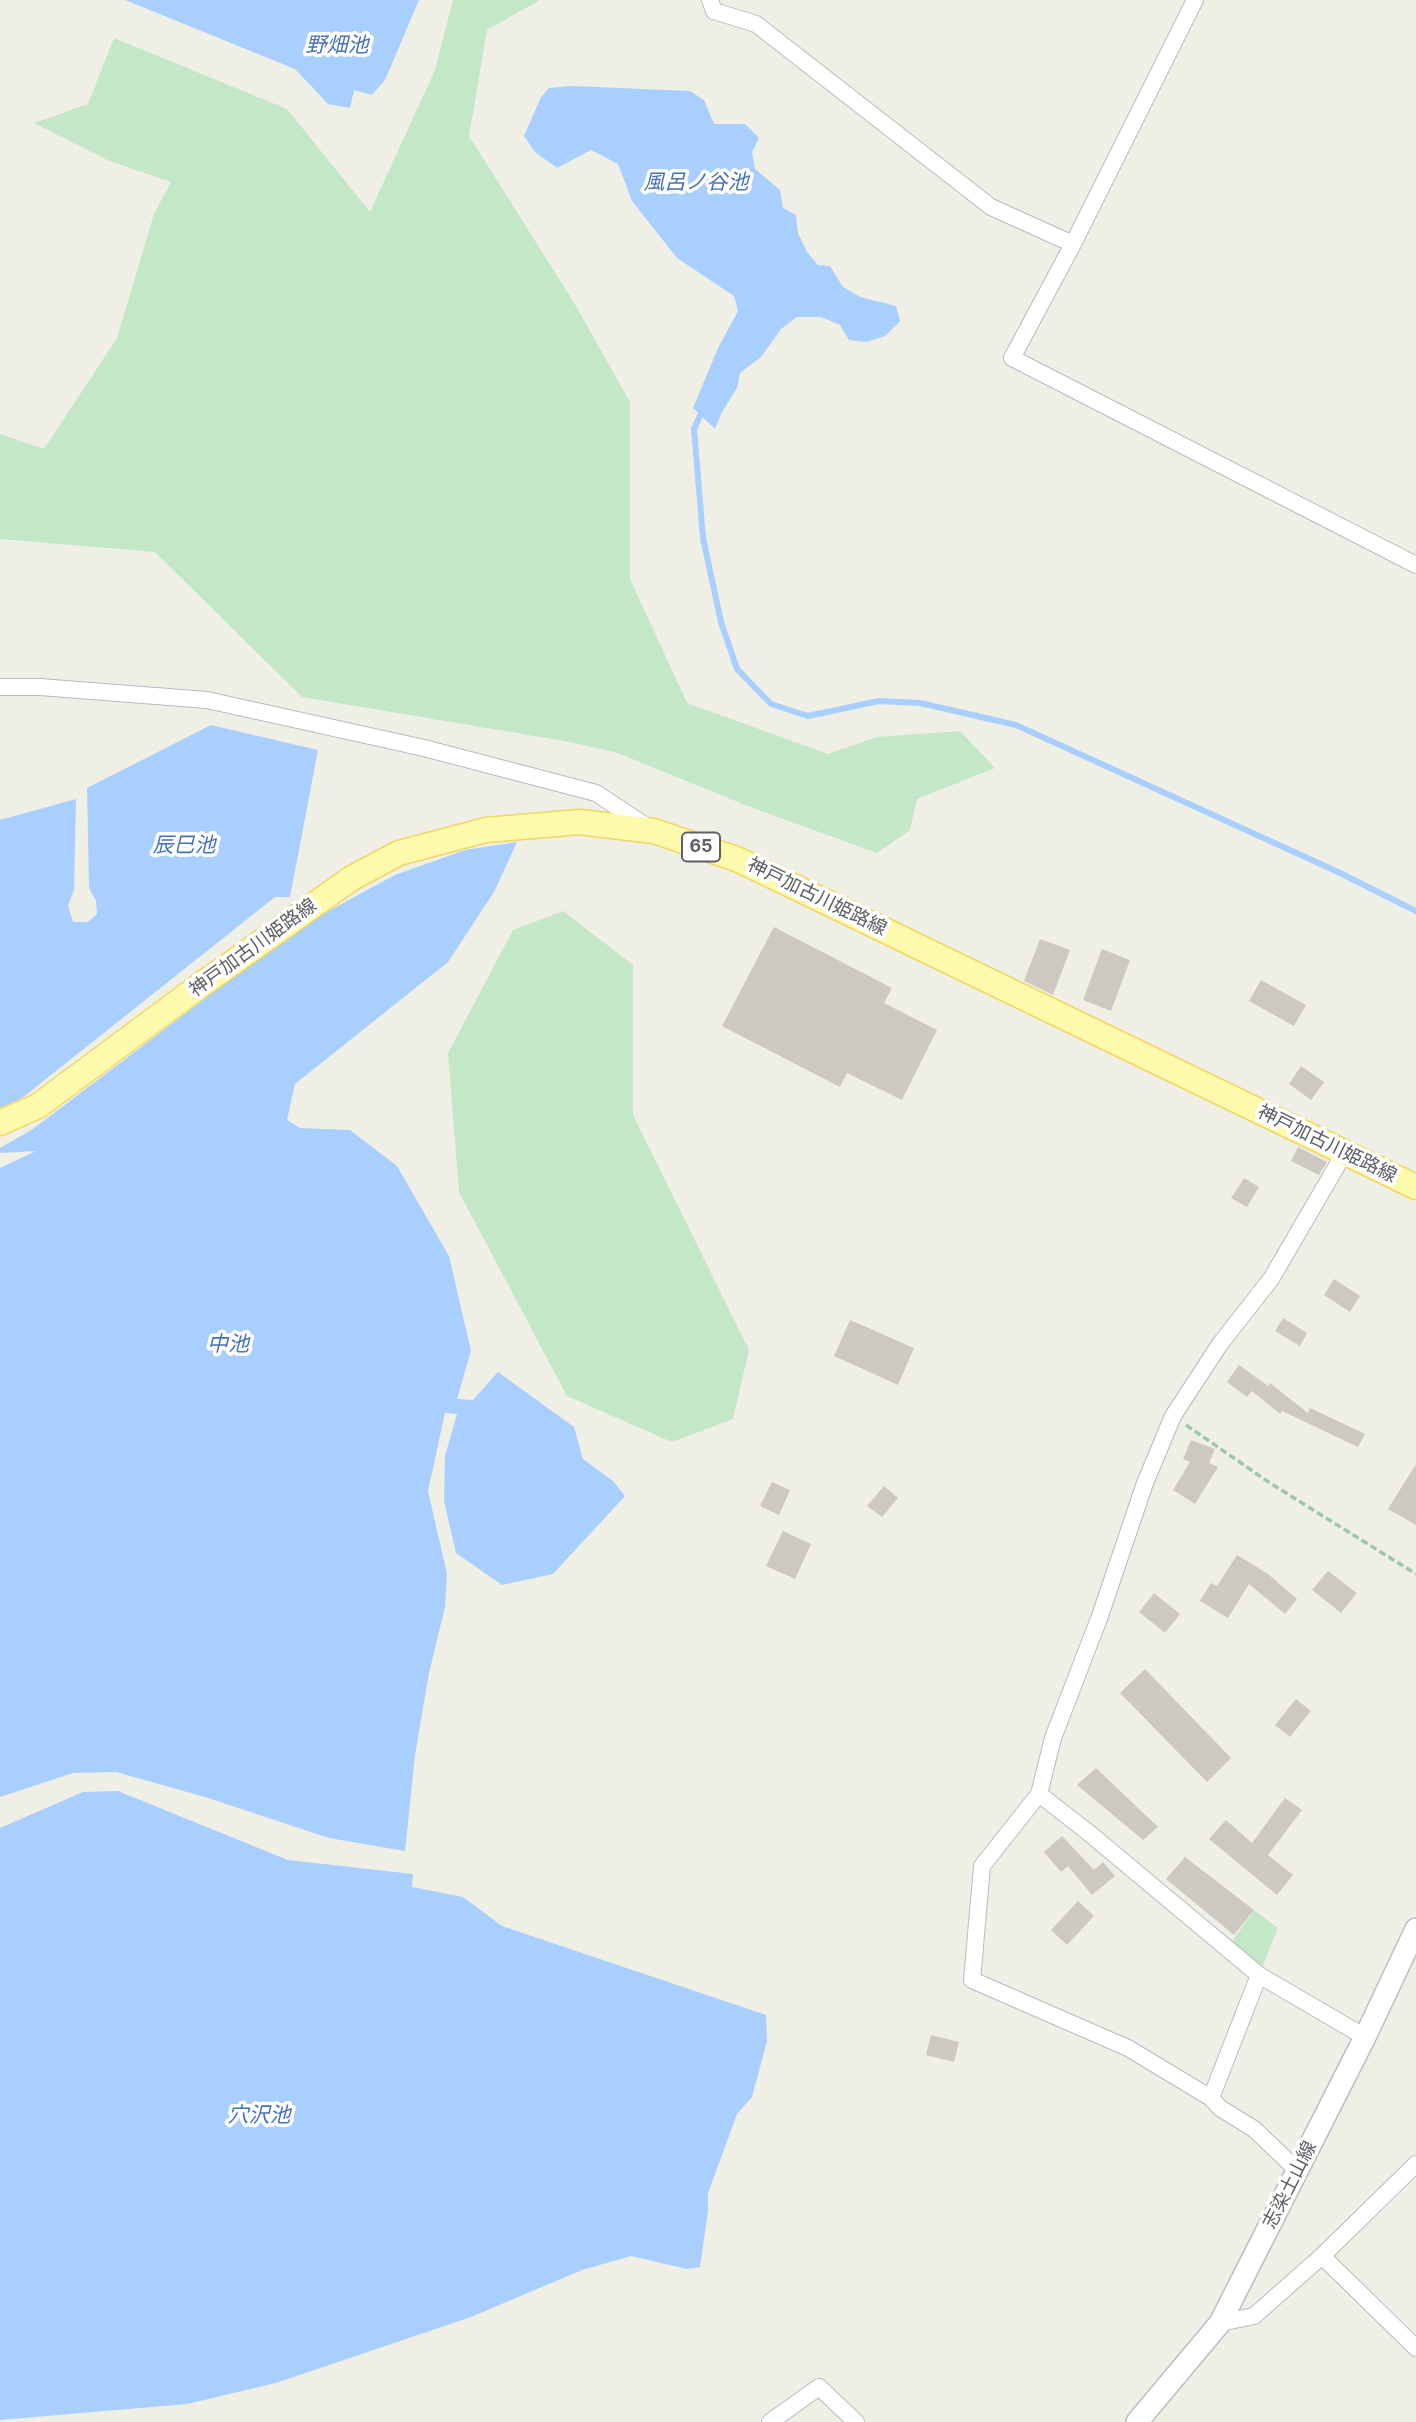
<!DOCTYPE html>
<meta charset="utf-8">
<style>
body{margin:0}
canvas{display:block;background:#f0efe6}
</style>
<canvas width="1416" height="2422"></canvas>
<script>
const ctx = document.querySelector('canvas').getContext('2d');
ctx.lineJoin = 'round';
function fill(path, color) { ctx.fillStyle = color; ctx.fill(path, 'evenodd'); }
const poly = rows => new Path2D(rows.map(r => 'M' + r).join(''));
function stroke(path, color, width, dash) { ctx.strokeStyle = color; ctx.lineWidth = width; ctx.lineCap = dash ? 'butt' : 'round'; ctx.setLineDash(dash || []); ctx.stroke(path); }
function write(font, color, halo, rows, align = 'center') {
  ctx.font = font + ' Inter,"Noto Sans JP",sans-serif'; ctx.lineWidth = 7; ctx.setLineDash([]); ctx.textBaseline = 'middle'; ctx.strokeStyle = halo; ctx.fillStyle = color; for (const [text, x, y, turn = 0] of rows) {
    ctx.save(); ctx.translate(x, y); ctx.rotate((+turn || 0) * Math.PI / 180); ctx.textAlign = isNaN(turn) ? turn : align; if (halo) ctx.strokeText(text, 0, 0); ctx.fillText(text, 0, 0); ctx.restore();
  }
}
fill(poly([
 [453,0,540,0,487,30,469,136,573,301,630,402,630,579,687,703,828,754,877,737,960,731,995,768,917,799,910,830,877,853,753,808,615,752,564,741,302,697,155,552,0,539,0,434,44,449,117,338,154,214,171,182,109,161,34,123,88,104,114,38,287,109,370,212,435,70],
 [563,911,633,965,633,1115,749,1350,733,1419,672,1442,567,1396,459,1192,448,1053,513,930],
 [1254,1910,1278,1928,1259,1975,1227,1949]
]), '#c3e7c7');
fill(poly([
 [125,0,419,0,385,80,372,95,354,90,350,108,328,104,295,69],
 [572,86,690,91,704,100,714,124,745,124,759,138,752,152,755,169,780,190,783,208,796,215,798,233,807,252,818,265,830,266,843,287,860,297,896,306,900,321,885,336,867,342,849,340,840,325,821,317,797,317,781,329,761,357,740,373,737,388,722,412,715,429,693,408,718,348,738,311,734,296,677,258,632,201,618,164,591,150,557,168,535,152,524,136,541,97,549,88],
 [211,725,318,750,290,897,275,897,22,1098,0,1108,0,820,76,799,74,890,68,906,73,922,88,922,97,914,96,901,89,888,87,788],
 [517,842,494,892,448,962,295,1084,287,1120,300,1128,350,1130,397,1166,449,1256,471,1351,457,1399,473,1400,498,1372,574,1427,583,1459,613,1481,625,1496,553,1574,502,1585,456,1553,444,1501,445,1456,457,1414,445,1413,428,1491,447,1574,445,1607,429,1673,415,1755,405,1851,329,1838,205,1797,116,1772,73,1773,0,1797,0,1168,36,1151,0,1153,0,1148,33,1129,301,926,395,875,465,850],
 [118,1791,288,1860,413,1874,412,1887,463,1897,502,1926,766,2015,767,2041,752,2097,737,2114,708,2193,708,2211,700,2267,687,2269,631,2256,582,2270,471,2317,276,2383,187,2404,0,2420,0,1828,83,1792]
]), '#a8cffe');
stroke(poly([
 [704,407,694,429,703,538,721,622,737,669,771,704,808,716,879,701,920,703,1016,725,1338,872,1416,911]
]), '#a8cffe', 6);
fill(poly([
 [774,927,892,988,884,1003,937,1030,902,1100,847,1073,840,1087,722,1026],
 [1040,939,1070,950,1053,995,1024,981],
 [1102,949,1130,960,1111,1011,1083,1000],
 [1261,980,1306,1005,1294,1026,1249,1001],
 [1301,1066,1324,1082,1311,1100,1289,1084],
 [1298,1147,1327,1162,1319,1175,1291,1161],
 [1244,1178,1259,1187,1247,1207,1231,1198],
 [1334,1279,1360,1296,1350,1312,1324,1295],
 [1283,1318,1307,1333,1300,1346,1275,1331],
 [850,1320,914,1348,898,1385,834,1356],
 [1239,1365,1268,1386,1270,1383,1308,1413,1310,1408,1365,1434,1358,1447,1282,1411,1280,1414,1252,1391,1247,1397,1227,1382],
 [1191,1440,1215,1449,1209,1463,1218,1467,1195,1504,1173,1490,1190,1462,1183,1459],
 [1416,1464,1416,1525,1388,1509],
 [772,1482,790,1490,779,1515,760,1506],
 [884,1486,898,1498,882,1517,867,1506],
 [783,1531,811,1544,795,1579,766,1566],
 [1237,1555,1268,1574,1297,1599,1285,1614,1249,1584,1228,1618,1200,1601,1211,1583,1217,1586],
 [1328,1571,1357,1593,1341,1613,1312,1590],
 [1154,1593,1180,1614,1165,1633,1139,1612],
 [1145,1669,1231,1758,1207,1782,1120,1693],
 [1296,1699,1311,1711,1290,1737,1275,1725],
 [1096,1768,1158,1827,1143,1840,1077,1785],
 [1285,1798,1302,1810,1268,1855,1293,1875,1277,1895,1209,1839,1226,1820,1252,1843],
 [1062,1836,1094,1870,1103,1862,1115,1876,1092,1895,1068,1866,1061,1872,1044,1852],
 [1185,1857,1254,1910,1234,1935,1166,1879],
 [1078,1901,1094,1916,1067,1945,1051,1930],
 [931,2035,959,2042,954,2062,926,2055]
]), '#ccc9c3');
const street = poly([
 [710,0,714,11,756,24,991,207,1073,244],
 [1195,0,1073,244,1012,358,1416,565],
 [0,687,40,687,207,700,424,748,596,793,646,826],
 [1039,1794,1089,1833,1259,1975,1365,2037],
 [1259,1975,1211,2098,1220,2108,1254,2129,1298,2171],
 [1211,2098,1128,2048,972,1980,982,1866,1039,1794,1053,1738,1100,1616,1145,1483,1173,1416,1220,1344,1271,1279,1345,1152],
 [1322,2256,1416,2348],
 [1220,2323,1254,2316,1322,2256,1416,2164],
 [770,2422,819,2387,856,2422]
]);
const secondary = poly([
 [1137,2422,1220,2323,1365,2037,1416,1929]
]);
const primary = poly([
 [0,1123,38,1106,198,987,352,878,399,853,486,830,579,822,654,831,739,860,1416,1187]
]);
stroke(street, '#b8babf', 18);
stroke(secondary, '#bbbdc3', 24);
stroke(primary, '#f0d75f', 27);
stroke(poly([
 [1186,1425,1270,1483,1416,1574]
]), '#9cc7ad', 3.5, [7, 3.5]);
stroke(street, '#fff', 16);
stroke(secondary, '#fff', 21);
stroke(primary, '#fefaad', 24);
for (const [x, y, w] of [
 [701,847,38]
]) { const box = new Path2D(); box.roundRect(x - w / 2, y - 14.5, w, 29, 5); ctx.fillStyle = '#fff'; ctx.fill(box); stroke(box, '#5e6066', 2); }
write('bold 18px', '#5e6066', null, [
 ["65",701,847]
]);
write('19px', '#5e6066', '#fff', [
 ["神戸加古川姫路線",817,897,26],
 ["神戸加古川姫路線",253,948,-36],
 ["神戸加古川姫路線",1327,1144,26],
 ["志染土山線",1290,2185,-63]
]);
write('italic 21px', '#4672b9', '#fff', [
 ["野畑池",337,46],
 ["風呂ノ谷池",696,183],
 ["辰巳池",184,846],
 ["中池",228,1345],
 ["穴沢池",259,2116]
]);
</script>
